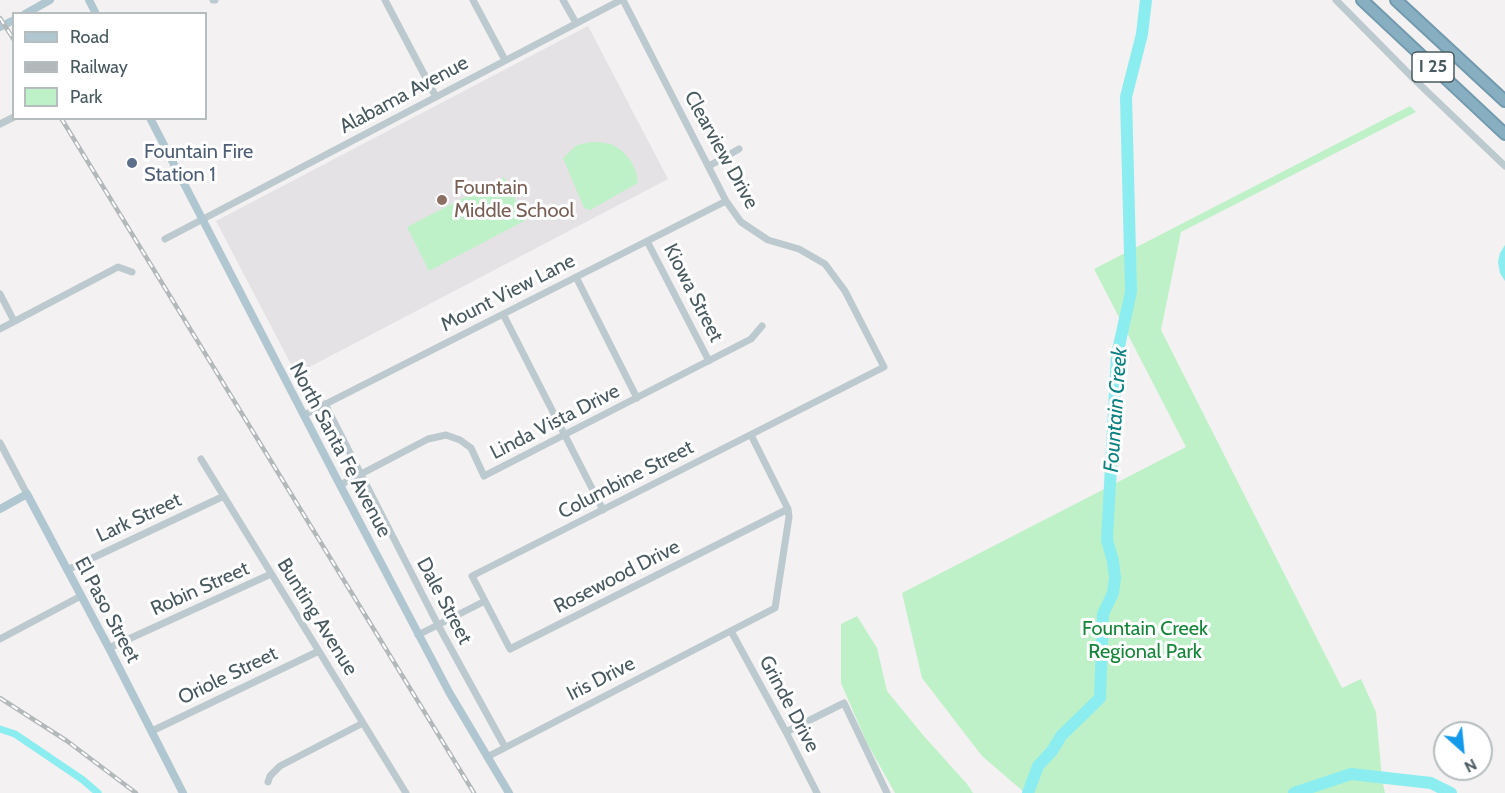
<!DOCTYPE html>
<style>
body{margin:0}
#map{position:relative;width:1505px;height:793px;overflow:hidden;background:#f3f1f1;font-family:Cabin,sans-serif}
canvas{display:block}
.legend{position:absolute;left:12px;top:12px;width:195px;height:108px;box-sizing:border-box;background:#fff;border:2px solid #b6bdbf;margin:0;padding:8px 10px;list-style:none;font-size:18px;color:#48595f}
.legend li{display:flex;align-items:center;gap:12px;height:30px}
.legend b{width:30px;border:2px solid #b6bdbf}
.north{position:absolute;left:1433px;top:721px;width:60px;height:60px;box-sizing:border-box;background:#fff;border:2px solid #b6bdbf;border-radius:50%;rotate:153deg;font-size:16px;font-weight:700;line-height:24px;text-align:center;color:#48595f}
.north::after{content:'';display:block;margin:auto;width:21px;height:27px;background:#139aeb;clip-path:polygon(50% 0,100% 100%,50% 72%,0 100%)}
</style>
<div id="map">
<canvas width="1505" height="793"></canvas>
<ul class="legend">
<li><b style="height:8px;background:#b0c6d0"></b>Road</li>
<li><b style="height:8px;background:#b3b8bb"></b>Railway</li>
<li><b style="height:16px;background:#bff1c9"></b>Park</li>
</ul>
<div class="north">N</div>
</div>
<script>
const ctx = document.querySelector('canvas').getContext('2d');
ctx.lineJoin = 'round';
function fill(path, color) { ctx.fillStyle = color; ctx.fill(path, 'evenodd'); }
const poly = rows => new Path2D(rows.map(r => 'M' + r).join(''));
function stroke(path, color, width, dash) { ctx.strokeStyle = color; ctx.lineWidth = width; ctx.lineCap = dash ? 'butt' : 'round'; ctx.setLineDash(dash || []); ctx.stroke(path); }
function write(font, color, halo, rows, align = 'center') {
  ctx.font = font + ' Cabin,sans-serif'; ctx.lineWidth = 6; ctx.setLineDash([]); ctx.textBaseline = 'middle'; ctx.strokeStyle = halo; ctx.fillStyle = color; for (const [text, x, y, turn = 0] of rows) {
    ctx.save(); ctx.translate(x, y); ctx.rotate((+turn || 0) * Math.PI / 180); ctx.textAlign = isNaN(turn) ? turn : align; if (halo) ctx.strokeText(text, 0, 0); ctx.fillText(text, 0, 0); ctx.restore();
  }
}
fill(poly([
 [588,26,668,179,296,374,216,221]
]), '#e4e2e4');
fill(poly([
 [1410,106,1416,112,1181,232,1161,330,1342,688,1361,679,1376,712,1382,779,1385,793,1025,793,982,756,922,678,902,593,1186,447,1094,269],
 [591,142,598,142,611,144,621,150,631,161,636,172,638,183,590,210,584,208,563,158,577,145],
 [504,177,526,220,429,271,407,227],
 [857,616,877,648,887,691,923,735,967,784,973,793,895,793,867,743,841,683,841,624]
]), '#bff1c9');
fill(poly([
 [1505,245,1505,281,1500,273,1498,262,1500,253]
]), '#8bedef');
stroke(poly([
 [0,729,15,734,83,780,98,793]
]), '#8bedef', 7);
stroke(poly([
 [1028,793,1038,766,1052,751,1061,736,1100,698,1103,614,1113,593,1115,578,1113,561,1107,540,1117,355,1131,292,1126,97,1142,34,1146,0],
 [1294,793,1351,774,1431,783,1451,793]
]), '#8bedef', 12);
const highway = poly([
 [1362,0,1505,134],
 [1396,0,1505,101]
]);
stroke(highway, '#7399ad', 14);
stroke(poly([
 [213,0,215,0],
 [385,0,436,97],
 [473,0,505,60],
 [563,0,576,23],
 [623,0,726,201,741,222,768,240,799,249,825,264,845,291,884,367,472,576,510,649,788,509],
 [1336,0,1416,81,1505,166],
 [0,124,14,117],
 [709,166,739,149],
 [165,239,621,0],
 [647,241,709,361],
 [576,277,637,398],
 [0,294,14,321],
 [503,314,603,510],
 [0,329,118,267,132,272],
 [325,404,438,625,505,747],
 [304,415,726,201],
 [0,443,27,494],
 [201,459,406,793],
 [340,485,428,439,446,435,460,440,471,448,484,476,751,339,762,326],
 [67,570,224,496],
 [731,631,786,732,817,793],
 [418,635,485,601],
 [0,639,81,596],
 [109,648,271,574],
 [152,731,319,651],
 [786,732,844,703,887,793],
 [487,757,775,608,789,517,788,509,751,435],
 [268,782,270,776,280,766,363,723]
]), '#bcc9ce', 7);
stroke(poly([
 [89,0,96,14],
 [25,14,50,0],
 [0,27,14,20],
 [150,118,340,485,449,692,509,793],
 [0,509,27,494,109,648,183,793]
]), '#b0c6d0', 8);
stroke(highway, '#88aec1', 10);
const rail = poly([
 [0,18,14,40],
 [61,118,474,793],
 [0,698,67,741,136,793]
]);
stroke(rail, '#b3b8bb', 4.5);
stroke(rail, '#fff', 2, [7]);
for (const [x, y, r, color] of [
 [132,163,6,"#5c6f8a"],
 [442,200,6,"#8d6e63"]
]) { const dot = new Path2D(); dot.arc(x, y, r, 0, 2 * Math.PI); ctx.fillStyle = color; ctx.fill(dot); stroke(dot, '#fff', 2); }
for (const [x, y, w] of [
 [1433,67,42]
]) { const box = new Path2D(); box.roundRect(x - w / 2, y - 15, w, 30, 4.5); ctx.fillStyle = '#fff'; ctx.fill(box); stroke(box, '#48595f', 1.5); }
write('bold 18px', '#48595f', null, [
 ["I 25",1433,67]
]);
write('20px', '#48595f', '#fff', [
 ["Alabama Avenue",404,95,-28],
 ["Clearview Drive",721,150,61],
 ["Mount View Lane",508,293,-27],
 ["Kiowa Street",693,293,63],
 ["Linda Vista Drive",555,422,-27],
 ["North Santa Fe Avenue",340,450,62],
 ["Columbine Street",626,480,-27],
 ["Lark Street",139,518,-25],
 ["Rosewood Drive",617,577,-27],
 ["Robin Street",200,589,-24],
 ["Dale Street",444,601,62],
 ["El Paso Street",107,610,62],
 ["Bunting Avenue",317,617,58],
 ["Oriole Street",228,676,-26],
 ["Iris Drive",601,679,-27],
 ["Grinde Drive",789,704,62]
]);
write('20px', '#4e5e75', '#fff', [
 ["Fountain Fire",144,152],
 ["Station 1",144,175]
], 'left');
write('20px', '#785e54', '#fff', [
 ["Fountain",454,188],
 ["Middle School",454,211]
], 'left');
write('20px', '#158538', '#fff', [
 ["Fountain Creek",1145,629],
 ["Regional Park",1145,652]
]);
write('italic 21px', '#0b8082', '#fff', [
 ["Fountain Creek",1116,410,-86]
]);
</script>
